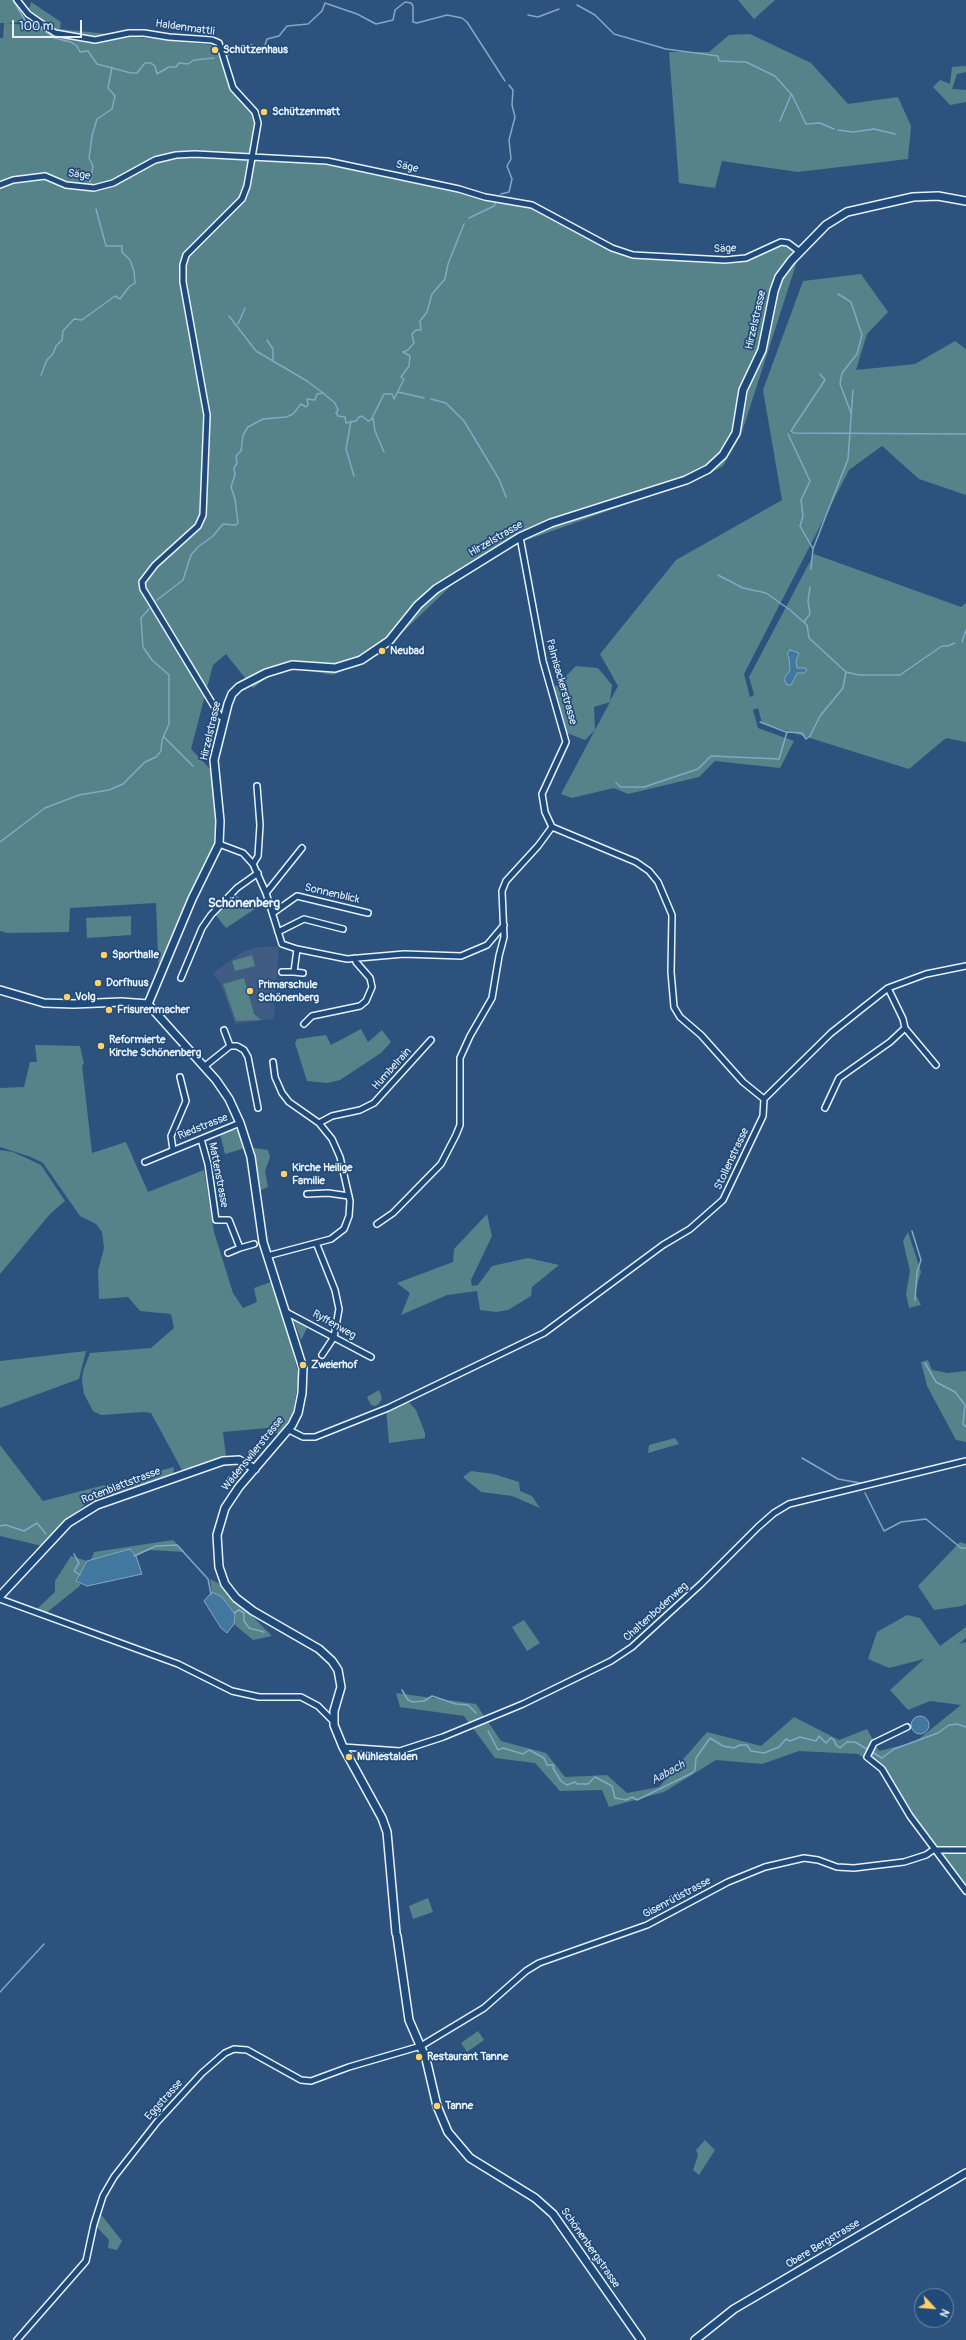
<!DOCTYPE html>
<meta charset="utf-8">
<style>
body{margin:0}
#map{position:relative;width:966px;height:2340px;overflow:hidden;background:#2e527e;font-family:Pangolin,sans-serif}
canvas{display:block}
.north{position:absolute;left:914px;top:2288px;width:40px;height:40px;box-sizing:border-box;background:#1f4a7a;border:1px solid #6f8dac;border-radius:50%;rotate:116deg;font-size:11px;font-weight:700;line-height:16px;text-align:center;color:#e8f1f8}
.north::after{content:'';display:block;margin:auto;width:14px;height:18px;background:#ffd166;clip-path:polygon(50% 0,100% 100%,50% 72%,0 100%)}
.scale{position:absolute;left:12px;top:20px;width:70px;height:18px;box-sizing:border-box;border:2px solid #e8f1f8;border-top:0;padding-left:5px;font-size:12px;line-height:14px;white-space:nowrap;color:#e8f1f8;-webkit-text-stroke:3px #1f4a7a;paint-order:stroke}
</style>
<div id="map">
<canvas width="966" height="2340"></canvas>
<div class="north">N</div>
<div class="scale">100 m</div>
</div>
<script>
const ctx = document.querySelector('canvas').getContext('2d');
ctx.lineJoin = 'round';
function fill(path, color) { ctx.fillStyle = color; ctx.fill(path, 'evenodd'); }
const poly = rows => new Path2D(rows.map(r => 'M' + r).join(''));
function stroke(path, color, width, dash) { ctx.strokeStyle = color; ctx.lineWidth = width; ctx.lineCap = dash ? 'butt' : 'round'; ctx.setLineDash(dash || []); ctx.stroke(path); }
function write(font, color, halo, rows, align = 'center') {
  ctx.font = font + ' Pangolin,sans-serif'; ctx.lineWidth = 3.5; ctx.setLineDash([]); ctx.textBaseline = 'middle'; ctx.strokeStyle = halo; ctx.fillStyle = color; for (const [text, x, y, turn = 0] of rows) {
    ctx.save(); ctx.translate(x, y); ctx.rotate((+turn || 0) * Math.PI / 180); ctx.textAlign = isNaN(turn) ? turn : align; if (halo) ctx.strokeText(text, 0, 0); ctx.fillText(text, 0, 0); ctx.restore();
  }
}
fill(poly([
 [259,947,279,947,275,1000,273,1001,275,1008,273,1019,235,1024,220,982,213,973,244,951]
]), '#405c82');
fill(poly([
 [0,0,13,0,26,22,6,23,52,28,29,9,31,2,61,22,60,29,212,45,211,54,218,55,227,69,233,88,255,112,258,123,252,157,327,161,459,189,546,212,612,248,633,255,678,258,746,258,781,242,800,252,741,435,723,466,705,476,513,545,460,577,379,655,333,675,295,668,272,674,253,688,226,654,213,665,191,749,212,771,219,844,159,980,156,903,70,908,69,932,7,933,0,931,0,38,3,38,4,23,0,23],
 [738,0,775,0,754,19],
 [750,34,811,63,848,104,898,97,911,126,908,159,798,172,722,161,715,188,679,183,669,52,709,52,729,35],
 [966,66,966,72,957,74,952,89,966,90,966,102,950,105,933,87,940,80,950,84,952,67],
 [861,274,888,312,867,334,856,370,915,364,955,341,966,349,966,495,919,479,882,446,849,470,744,674,750,697,754,695,749,677,814,554,961,607,966,603,966,742,946,738,909,769,762,723,758,708,753,710,758,728,794,741,780,768,715,761,699,777,628,794,614,788,572,798,561,794,595,730,585,740,564,732,551,691,576,666,598,668,612,685,610,701,618,686,600,654,676,560,782,500,763,390,803,281],
 [610,702,595,730,594,707],
 [232,894,258,907,226,928,215,914],
 [131,916,131,935,87,938,86,918],
 [252,955,255,966,235,971,232,961],
 [244,978,254,1014,261,1020,236,1021,223,984],
 [361,1029,368,1042,382,1030,391,1042,381,1053,340,1080,327,1083,307,1081,295,1043,297,1039,326,1035,331,1045],
 [35,1045,80,1046,84,1064,82,1065,92,1153,126,1142,148,1192,204,1170,214,1232,233,1293,243,1308,257,1302,254,1288,271,1282,280,1301,299,1376,293,1413,280,1435,268,1428,223,1432,226,1457,182,1470,151,1413,144,1412,101,1415,93,1411,84,1394,82,1381,83,1371,90,1353,151,1348,174,1328,171,1314,140,1311,128,1297,99,1299,98,1271,104,1248,102,1232,96,1224,80,1216,43,1163,31,1157,0,1147,0,1088,24,1087,30,1062,37,1062],
 [233,1129,238,1130,241,1133,245,1148,225,1154,220,1134],
 [254,1148,268,1150,270,1157,265,1171,268,1187,259,1191,252,1151],
 [0,1150,13,1152,41,1165,65,1201,50,1214,0,1274],
 [487,1214,492,1236,471,1280,472,1286,478,1285,492,1266,528,1258,559,1265,532,1287,531,1296,508,1310,496,1312,480,1310,477,1291,447,1295,401,1315,410,1293,397,1283,453,1262,454,1249],
 [908,1232,921,1272,915,1293,921,1305,909,1308,906,1294,910,1271,903,1241],
 [292,1316,308,1326,301,1340],
 [86,1351,79,1379,0,1408,0,1361],
 [928,1360,932,1370,948,1373,966,1371,966,1442,956,1440,927,1386,921,1362],
 [379,1390,382,1398,379,1404,375,1406,371,1405,367,1397],
 [407,1400,416,1410,425,1433,425,1438,389,1443,386,1409],
 [675,1438,679,1444,648,1453,649,1445],
 [0,1445,43,1501,174,1467,173,1474,87,1503,56,1530,42,1546,0,1536],
 [471,1471,494,1474,519,1482,520,1491,532,1496,540,1508,512,1496,481,1492,463,1477],
 [173,1540,185,1552,150,1550,136,1556,130,1549,91,1560,94,1552],
 [960,1542,966,1544,966,1604,962,1606,934,1610,918,1586],
 [71,1556,87,1561,76,1581,81,1585,45,1614,39,1612,38,1608,55,1592,55,1581],
 [210,1579,222,1585,236,1603,247,1611,272,1636,253,1640,234,1624,235,1613,222,1597,212,1592],
 [907,1615,920,1618,940,1646,966,1627,966,1638,959,1644,966,1642,966,1891,933,1850,884,1773,858,1754,799,1751,762,1764,716,1760,664,1792,609,1807,602,1790,560,1791,535,1763,495,1758,464,1716,400,1707,396,1693,476,1704,501,1741,546,1753,565,1777,607,1775,627,1793,659,1787,707,1732,761,1746,794,1717,839,1740,867,1729,879,1751,915,1742,961,1705,930,1701,908,1710,890,1690,924,1659,889,1668,868,1659,877,1632],
 [524,1620,540,1643,527,1651,512,1627],
 [428,1898,433,1912,413,1919,409,1906],
 [478,2031,484,2040,467,2052,461,2043],
 [705,2140,715,2150,699,2175,693,2170,698,2155,696,2150],
 [99,2212,122,2241,117,2250,108,2248,109,2240,94,2224]
]), '#56828a');
const water = poly([
 [790,650,799,653,796,661,797,668,805,668,807,670,804,673,797,673,791,685,787,685,784,679,790,670,789,658,787,654,790,650],
 [130,1549,136,1556,142,1574,87,1586,76,1581,87,1561,130,1549],
 [212,1592,222,1597,235,1614,234,1624,227,1633,221,1628,204,1601,212,1592],
 '911 1725a9 9 0 1 1 18 0a9 9 0 1 1-18 0Z'
]);
fill(water, '#42789f');
stroke(water, '#84a8c3', 1);
stroke(poly([
 [13,0,26,22,46,32,54,38,71,42,77,46,80,52,88,51,97,64,131,73,137,73,145,63,151,63,155,66,157,74,169,67,176,67,179,63,188,64,194,60,214,58],
 [577,5,595,15,614,34,666,49,718,56,719,61,746,62,775,76,792,95,806,124,820,123,834,129],
 [528,15,538,17,559,9],
 [228,55,231,49,240,46,251,45,264,48,267,39,279,36,287,26,308,24,322,11,325,3,357,14,376,24,393,20,395,10,405,2,411,3,413,6,413,22,417,23,447,15,462,18,467,22,505,81],
 [780,121,791,95],
 [838,130,853,132,874,129,895,134],
 [90,182,93,166,89,158,92,136,97,119,112,109,115,96,108,88,112,67],
 [501,194,509,192,512,179,507,166,511,159,509,140,515,117,512,105,513,90,509,85],
 [469,218,494,206,496,202],
 [838,294,851,302,862,335,857,354,842,373,840,384,851,413],
 [229,316,256,351,307,381,323,393],
 [238,324,245,308],
 [267,340,273,349,273,360],
 [820,374,825,380,791,431,794,433,966,434],
 [41,375,47,360,53,354,56,346,62,340,63,331,74,319,82,320,115,296,120,299,129,287,135,283,134,271,130,260,122,252,122,246,106,246,96,209],
 [398,392,424,398],
 [431,399,446,403,464,421,499,479,506,497],
 [373,418,375,431,384,452],
 [351,421,346,449,354,476],
 [788,434,810,481,801,500,803,516,800,526,813,549],
 [811,569,813,549,848,459,853,390],
 [718,575,743,588,766,593,790,610,807,625,809,638,846,672,859,675,900,675,942,646,948,646,955,643],
 [157,600,183,580,191,555,198,547,213,536,223,524,236,525,238,523,235,499,231,487,235,475,234,468,237,463,236,456,241,451,243,435,248,427,263,419,286,417,293,414,301,404,306,407,308,405,307,399,315,400,317,394,323,393,335,403,338,410,336,413,338,416,345,417,346,423,356,421,359,417,362,416,368,421,371,420,384,394,392,394,394,399,404,379,401,377,409,366,410,356,403,352,408,350,414,343,412,334,416,330,421,330,420,321,427,312,432,294,445,279,448,264,464,224],
 [804,622,810,614,808,601,810,587],
 [962,642,966,630],
 [760,722,786,732],
 [164,737,193,766],
 [616,783,621,787,644,787,698,769,711,756,779,759,787,732,802,733,806,739,810,736,820,716,843,688,846,672],
 [0,842,45,808,79,795,109,790,123,784,145,762,156,757,161,751,162,740,169,724,169,675,152,660,143,647,141,618,149,609],
 [912,1231,921,1260,917,1272,915,1300],
 [925,1363,936,1382,955,1392,965,1405,963,1424,966,1427],
 [802,1458,838,1479,860,1483],
 [865,1493,884,1531,901,1522,926,1519,961,1548,966,1548],
 [0,1526,6,1525,24,1531,37,1523,46,1534],
 [74,1554,79,1563,74,1571,80,1575],
 [134,1556,156,1546,177,1545,208,1579,211,1594],
 [234,1613,239,1610,244,1613,244,1621,249,1628,264,1632],
 [402,1690,408,1700,413,1702,424,1701,432,1696,456,1704,468,1705,476,1713],
 [488,1731,498,1750,503,1748,523,1754,529,1750,544,1758,547,1765,554,1765,553,1768,561,1781,567,1785,575,1782,577,1784,588,1784,595,1777,612,1786,615,1798,626,1800,632,1797,637,1800,692,1773,695,1770,696,1758,710,1738,723,1746,734,1748,740,1745,747,1745,751,1751,764,1753,779,1747,786,1739,790,1741,800,1737,816,1741,819,1736,826,1743,831,1738,834,1740,836,1745,840,1748,847,1742,855,1742,882,1758,894,1749,938,1733,949,1725,957,1724,966,1727],
 [0,1992,44,1944]
]), '#84a8c3', 1.5);
const street = poly([
 [17,0,28,14,55,33,95,40,129,33,144,33,169,37,212,40,219,43,233,88,255,112,258,123,247,186,242,199,186,255,183,265,183,282,207,415,203,515,198,526,155,565,142,582,143,589,148,597,220,716,224,718],
 [0,185,13,180,45,176,66,185,94,188,113,183,155,160,176,155,195,154,327,161,459,189,485,197,532,205,612,248,633,255,725,260,746,258,781,242,788,243,800,252],
 [520,537,543,661,566,742,542,794,545,812,552,827],
 [219,844,243,853,253,864,266,893,282,944,297,949,347,959,404,954,461,956,487,945,504,925],
 [253,864,258,856,260,825,257,786],
 [266,893,302,848],
 [273,913,297,896,368,913],
 [278,932,304,919,343,929],
 [297,949,294,972,303,973],
 [282,972,294,972],
 [181,978,202,928,211,915,237,888,258,873],
 [888,988,903,1019,905,1028,936,1065],
 [304,1024,312,1016,360,1006,366,1001,372,987,370,978,356,962,355,958],
 [224,1030,230,1046],
 [205,1066,230,1046,237,1046,244,1050,248,1057,258,1108],
 [825,1108,839,1078,890,1042,905,1028],
 [319,1123,332,1116,360,1110,374,1103,431,1040],
 [201,1139,208,1164,216,1220,229,1220,240,1248,228,1253],
 [173,1150,171,1136,186,1101,180,1077],
 [145,1162,240,1123],
 [307,1194,328,1193,349,1196],
 [377,1224,393,1213,441,1164,456,1135,460,1125,460,1058,470,1036,492,998,499,956,504,937,502,891,506,881,538,846,552,827,636,862,649,871,658,882,672,915,671,972,674,1007,680,1017,701,1035,743,1082,764,1099],
 [317,1245,335,1290,339,1309,334,1337,322,1355],
 [240,1248,254,1244],
 [267,1256,331,1239,344,1229,349,1216,350,1201,340,1157,332,1139,319,1123,289,1102,282,1093,275,1077,273,1062],
 [286,1312,371,1357],
 [289,1430,303,1437,315,1437,388,1408,544,1333,663,1245,690,1229,723,1200,763,1116,764,1099,831,1033,888,988,926,974,966,966],
 [0,1599,178,1664,232,1691,259,1697,301,1697,318,1706,333,1721],
 [907,1727,874,1743,867,1757,882,1769,910,1816,966,1891],
 [343,1747,400,1751,443,1737,523,1704,611,1661,632,1647,701,1584,758,1527,774,1513,789,1504,966,1461],
 [17,2340,86,2261,94,2224,103,2196,114,2177,157,2122,202,2073,225,2053,234,2049,247,2050,301,2080,311,2081,349,2067,421,2046,484,2008,526,1971,539,1963,647,1925,728,1882,765,1867,804,1858,818,1860,837,1867,854,1868,904,1862,926,1855,933,1850,966,1850]
]);
const secondary = poly([
 [0,990,44,1003,74,1004,121,1002,148,1004],
 [148,1004,192,899,219,844,220,821,214,760,228,704,232,694,239,687,266,673,292,665,335,668,361,660,389,641,418,605,436,589,520,537,551,523,686,480,708,469,723,455,736,433,743,390,762,350,774,291,779,277,791,261,826,225,847,212,913,197,938,196,966,201],
 [148,1004,216,1080,229,1099,240,1123,251,1157,263,1242,303,1368,302,1393,298,1413,292,1425,239,1487,225,1508,217,1535,219,1567,225,1584,236,1598,253,1611,319,1649,332,1661,338,1670,341,1687,334,1711,334,1725,343,1747,382,1818,387,1832,396,1933],
 [0,1596,68,1523,97,1505,223,1461,239,1460,255,1469],
 [397,1936,409,2020,426,2059,437,2106,448,2132,470,2158,535,2198,553,2214,641,2340],
 [695,2340,734,2309,966,2173]
]);
stroke(street, '#e8f1f8', 8);
stroke(secondary, '#e8f1f8', 10);
stroke(street, '#1f4a7a', 5);
stroke(secondary, '#1f4a7a', 7);
for (const [x, y, r, color] of [
 [215,50,4,"#ffd166"],
 [264,112,4,"#ffd166"],
 [382,651,4,"#ffd166"],
 [104,955,4,"#ffd166"],
 [98,983,4,"#ffd166"],
 [250,991,4,"#ffd166"],
 [67,997,4,"#ffd166"],
 [109,1010,4,"#ffd166"],
 [101,1046,4,"#ffd166"],
 [284,1174,4,"#ffd166"],
 [303,1365,4,"#ffd166"],
 [349,1757,4,"#ffd166"],
 [419,2057,4,"#ffd166"],
 [437,2106,4,"#ffd166"]
]) { const dot = new Path2D(); dot.arc(x, y, r, 0, 2 * Math.PI); ctx.fillStyle = color; ctx.fill(dot); stroke(dot, '#1f4a7a', 1.5); }
write('11px', '#e8f1f8', '#1f4a7a', [
 ["Haldenmattli",185,28,8],
 ["Säge",407,167,12],
 ["Säge",79,175,8],
 ["Säge",725,249,-2],
 ["Hirzelstrasse",756,320,-77],
 ["Hirzelstrasse",496,539,-30],
 ["Palmisackerstrasse",561,682,74],
 ["Hirzelstrasse",211,731,-77],
 ["Sonnenblick",332,894,13],
 ["Humbelrain",392,1069,-48],
 ["Riedstrasse",203,1127,-22],
 ["Stollenstrasse",732,1159,-65],
 ["Mattenstrasse",218,1175,79],
 ["Ryffenweg",334,1325,29],
 ["Wädenswilerstrasse",253,1454,-51],
 ["Rotenblattstrasse",121,1486,-21],
 ["Chaltenbodenweg",656,1612,-42],
 ["Gisenrütistrasse",677,1898,-28],
 ["Eggstrasse",164,2100,-48],
 ["Obere Bergstrasse",823,2244,-31],
 ["Schönenbergstrasse",590,2248,55]
]);
write('bold 11px', '#e8f1f8', '#1f4a7a', [
 ["Schützenhaus",223,50],
 ["Schützenmatt",272,112],
 ["Neubad",390,651],
 ["Sporthalle",112,955],
 ["Dorfhuus",106,983],
 ["Primarschule",258,985],
 ["Schönenberg",258,998],
 ["Volg",75,997],
 ["Frisurenmacher",117,1010],
 ["Reformierte",109,1040],
 ["Kirche Schönenberg",109,1053],
 ["Kirche Heilige",292,1168],
 ["Familie",292,1181],
 ["Zweierhof",311,1365],
 ["Mühlestalden",357,1757],
 ["Restaurant Tanne",427,2057],
 ["Tanne",445,2106]
], 'left');
write('italic 12px', '#cfdfeb', '#1f4a7a', [
 ["Aabach",668,1773,-29]
]);
write('bold 13px', '#e8f1f8', '#1f4a7a', [
 ["Schönenberg",244,904]
]);
</script>
